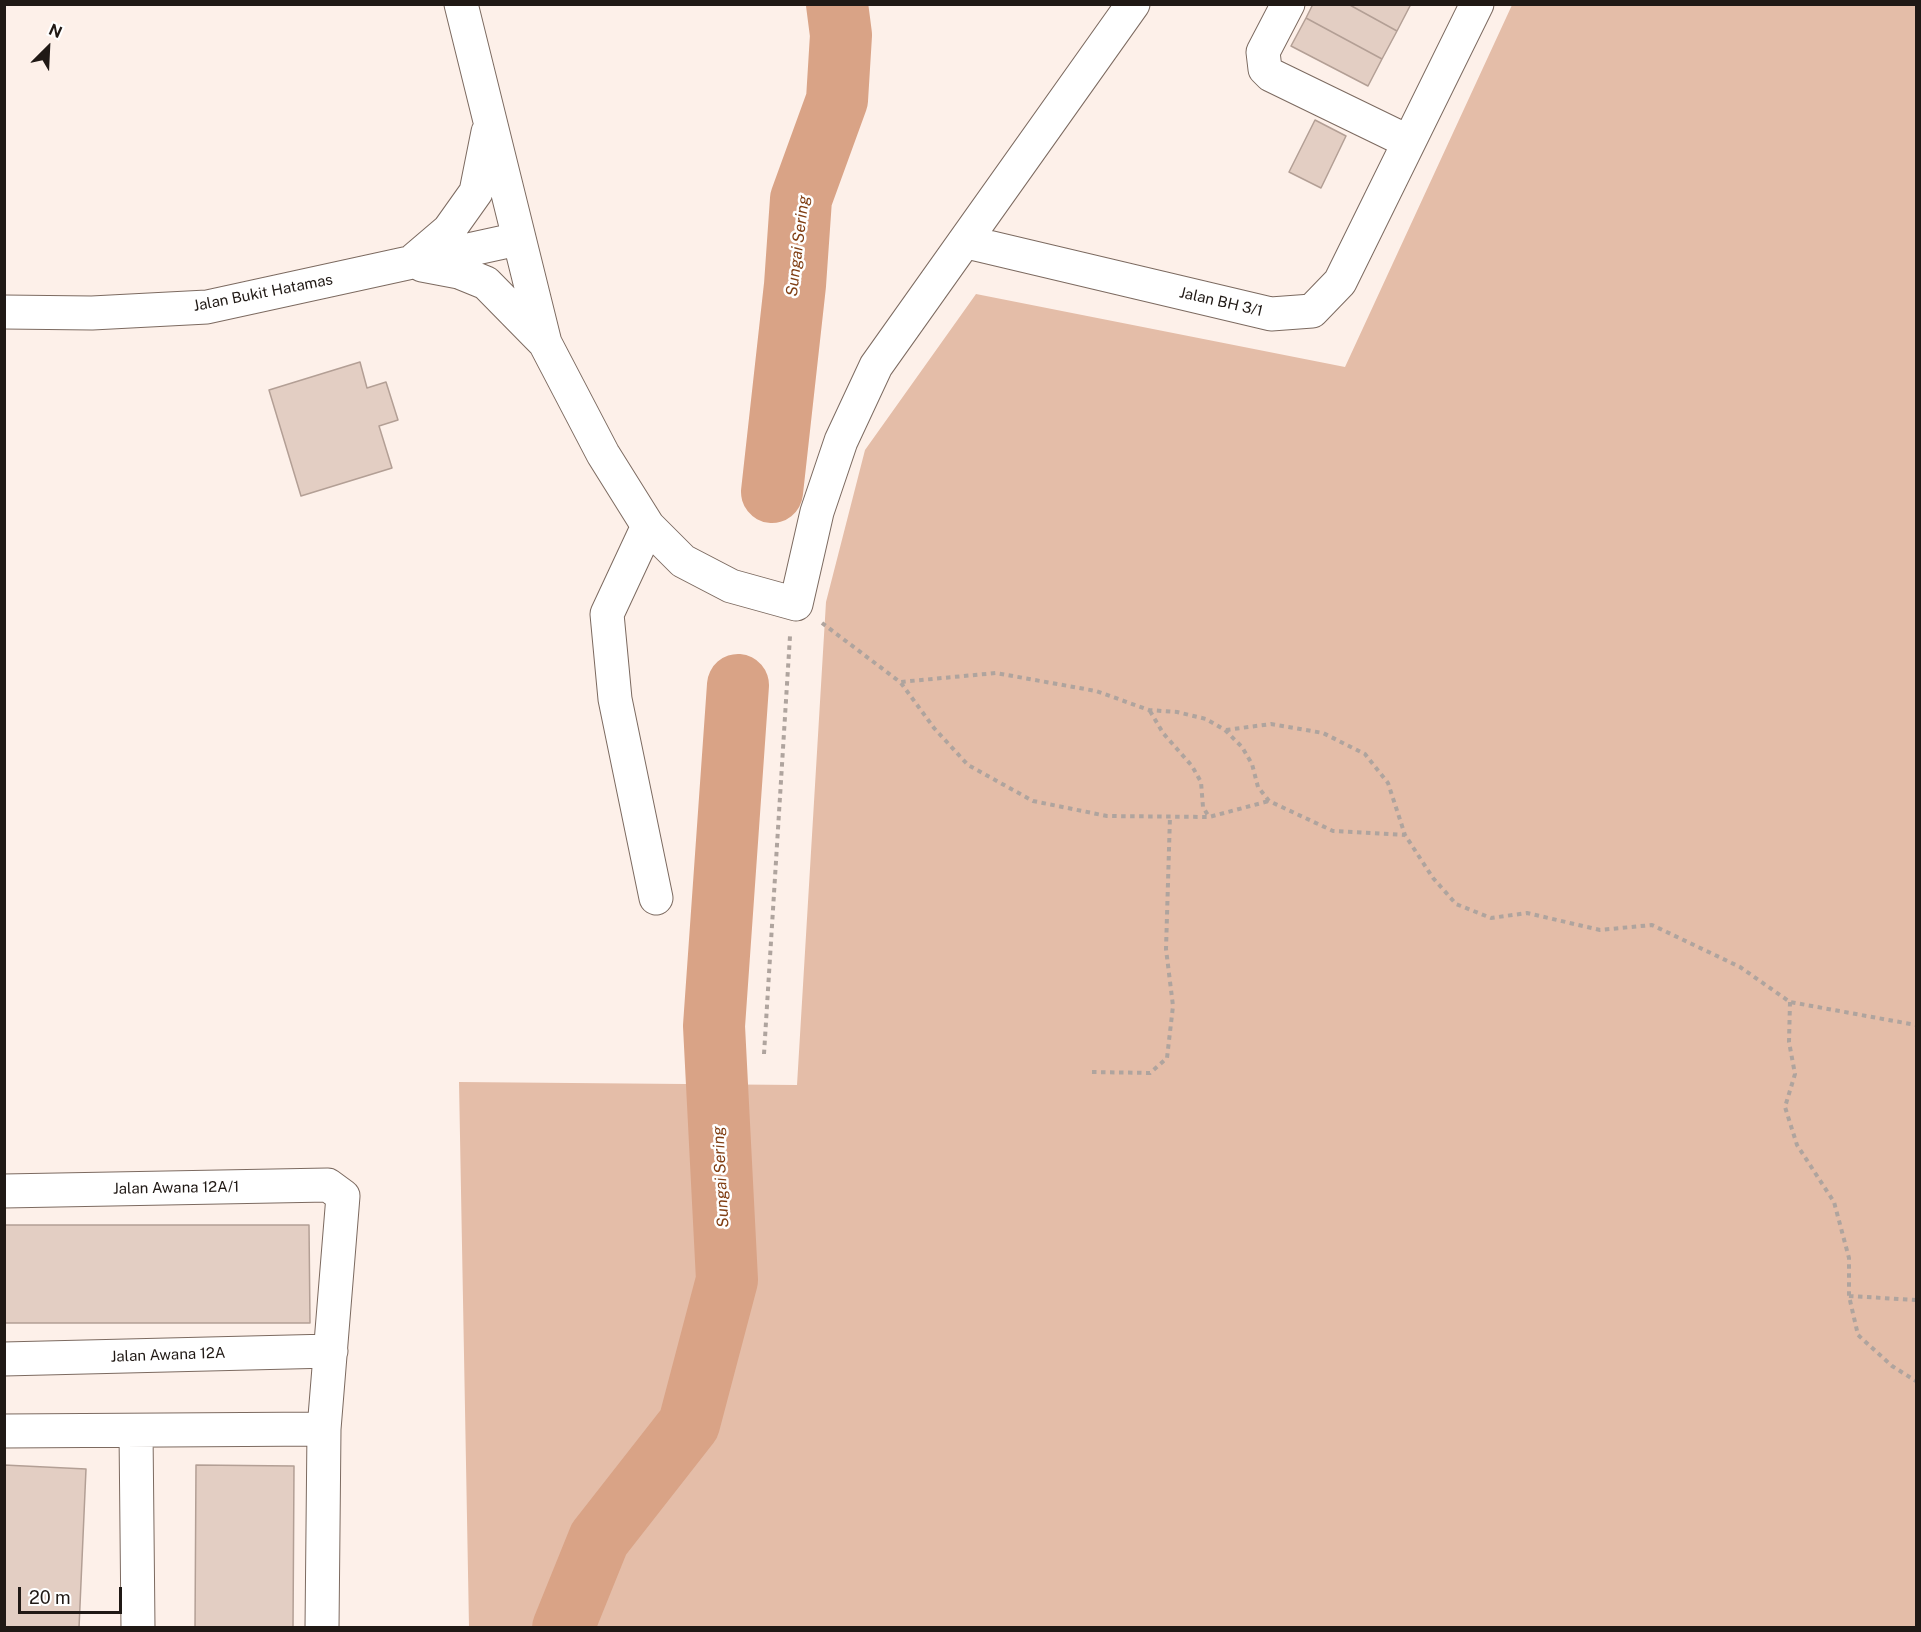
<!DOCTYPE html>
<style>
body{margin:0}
#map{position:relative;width:1921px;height:1632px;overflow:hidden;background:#fdf0e9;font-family:"Public Sans",sans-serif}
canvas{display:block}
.frame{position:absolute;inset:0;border:6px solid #201915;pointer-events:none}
.north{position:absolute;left:18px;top:18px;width:60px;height:60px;-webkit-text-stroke:4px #fff;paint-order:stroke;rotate:24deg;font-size:16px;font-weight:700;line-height:24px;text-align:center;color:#201915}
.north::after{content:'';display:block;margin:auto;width:21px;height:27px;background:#201915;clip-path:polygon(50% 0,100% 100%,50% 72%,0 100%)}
.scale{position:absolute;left:18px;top:1587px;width:104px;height:27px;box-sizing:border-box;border:3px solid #201915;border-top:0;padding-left:8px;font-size:18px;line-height:21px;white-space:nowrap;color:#201915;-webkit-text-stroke:4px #fff;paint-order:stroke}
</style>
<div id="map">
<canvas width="1921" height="1632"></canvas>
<div class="frame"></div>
<div class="north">N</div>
<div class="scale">20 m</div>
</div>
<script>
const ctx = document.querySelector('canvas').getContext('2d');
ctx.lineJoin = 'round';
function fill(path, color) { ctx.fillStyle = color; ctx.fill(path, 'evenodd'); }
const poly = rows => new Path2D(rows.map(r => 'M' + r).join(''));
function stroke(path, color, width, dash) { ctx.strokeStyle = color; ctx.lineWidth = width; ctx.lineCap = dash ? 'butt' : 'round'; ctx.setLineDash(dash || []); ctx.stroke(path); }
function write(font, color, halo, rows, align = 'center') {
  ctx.font = font + ' "Public Sans",sans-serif'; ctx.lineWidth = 5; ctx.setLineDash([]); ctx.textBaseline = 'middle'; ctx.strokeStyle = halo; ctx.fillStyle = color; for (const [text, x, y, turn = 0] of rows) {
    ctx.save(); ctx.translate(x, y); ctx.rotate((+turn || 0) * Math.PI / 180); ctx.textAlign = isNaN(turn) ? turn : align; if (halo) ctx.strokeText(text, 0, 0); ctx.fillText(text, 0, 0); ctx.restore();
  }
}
fill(poly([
 [1512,5,1916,5,1916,1627,469,1627,459,1082,797,1085,826,602,865,450,976,294,1345,367]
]), '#e4bda8');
stroke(poly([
 [772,492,795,285,801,199,837,100,841,35,837,4],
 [563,1628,599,1539,689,1424,727,1280,714,1026,738,685]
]), '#d9a386', 62);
const building = poly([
 [1313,4,1348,4,1397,31,1382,59,1306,18,1313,4],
 [1348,4,1411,4,1397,31,1348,4],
 [1306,18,1382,59,1368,86,1291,46,1306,18],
 [1315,120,1346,136,1321,188,1289,172,1315,120],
 [360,362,367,388,386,382,398,420,379,426,392,468,301,496,269,390,360,362],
 [4,1225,309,1225,310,1323,4,1323,4,1225],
 [4,1465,86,1469,79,1628,4,1628,4,1465],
 [196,1465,294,1466,293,1628,195,1628,196,1465]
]);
fill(building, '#e3cec3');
stroke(building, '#b39f95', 1.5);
const minor = poly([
 [461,4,545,343,603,454,648,526,683,561,731,586,796,604,817,512,841,441,876,366,1133,4],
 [1288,4,1263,52,1265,69,1271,75,1409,142],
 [967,242,1271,314,1312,311,1340,282,1477,4],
 [415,259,449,230,476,192,488,132],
 [422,265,459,272,486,283,544,342],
 [4,312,92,313,207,307,518,239],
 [648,526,607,614,615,699,656,898],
 [4,1191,328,1185,343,1196,324,1429,322,1628],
 [4,1359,331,1351],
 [4,1431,324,1429],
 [136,1431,138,1628]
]);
stroke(minor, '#7c6a60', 35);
stroke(poly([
 [822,623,900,682,996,673,1096,691,1149,710,1177,712,1206,719,1225,730,1242,747,1252,764,1258,787,1269,801,1333,831,1405,835,1433,878,1456,904,1491,918,1527,913,1600,930,1652,925,1740,967,1790,1002,1916,1025],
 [901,683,934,728,968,765,1033,801,1107,816,1209,817,1269,801],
 [1150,711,1163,733,1192,766,1201,782,1203,807,1209,817],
 [1226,730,1271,724,1323,733,1365,754,1388,783,1405,835],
 [1790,1002,1789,1042,1795,1074,1785,1107,1797,1145,1834,1202,1849,1258,1849,1296,1858,1335,1892,1366,1916,1381],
 [764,1054,790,636],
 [1092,1072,1150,1073,1167,1058,1173,1006,1166,949,1170,816],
 [1849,1296,1916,1300]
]), '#afa49e', 4, [4.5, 4.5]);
stroke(minor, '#fff', 33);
write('15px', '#201915', '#fff', [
 ["Jalan Bukit Hatamas",263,293,-11],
 ["Jalan BH 3/1",1221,302,13],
 ["Jalan Awana 12A/1",176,1188,-1],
 ["Jalan Awana 12A",168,1355,-2]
]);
write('italic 16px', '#803e13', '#fff', [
 ["Sungai Sering",798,246,-83],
 ["Sungai Sering",721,1177,-93]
]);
</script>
